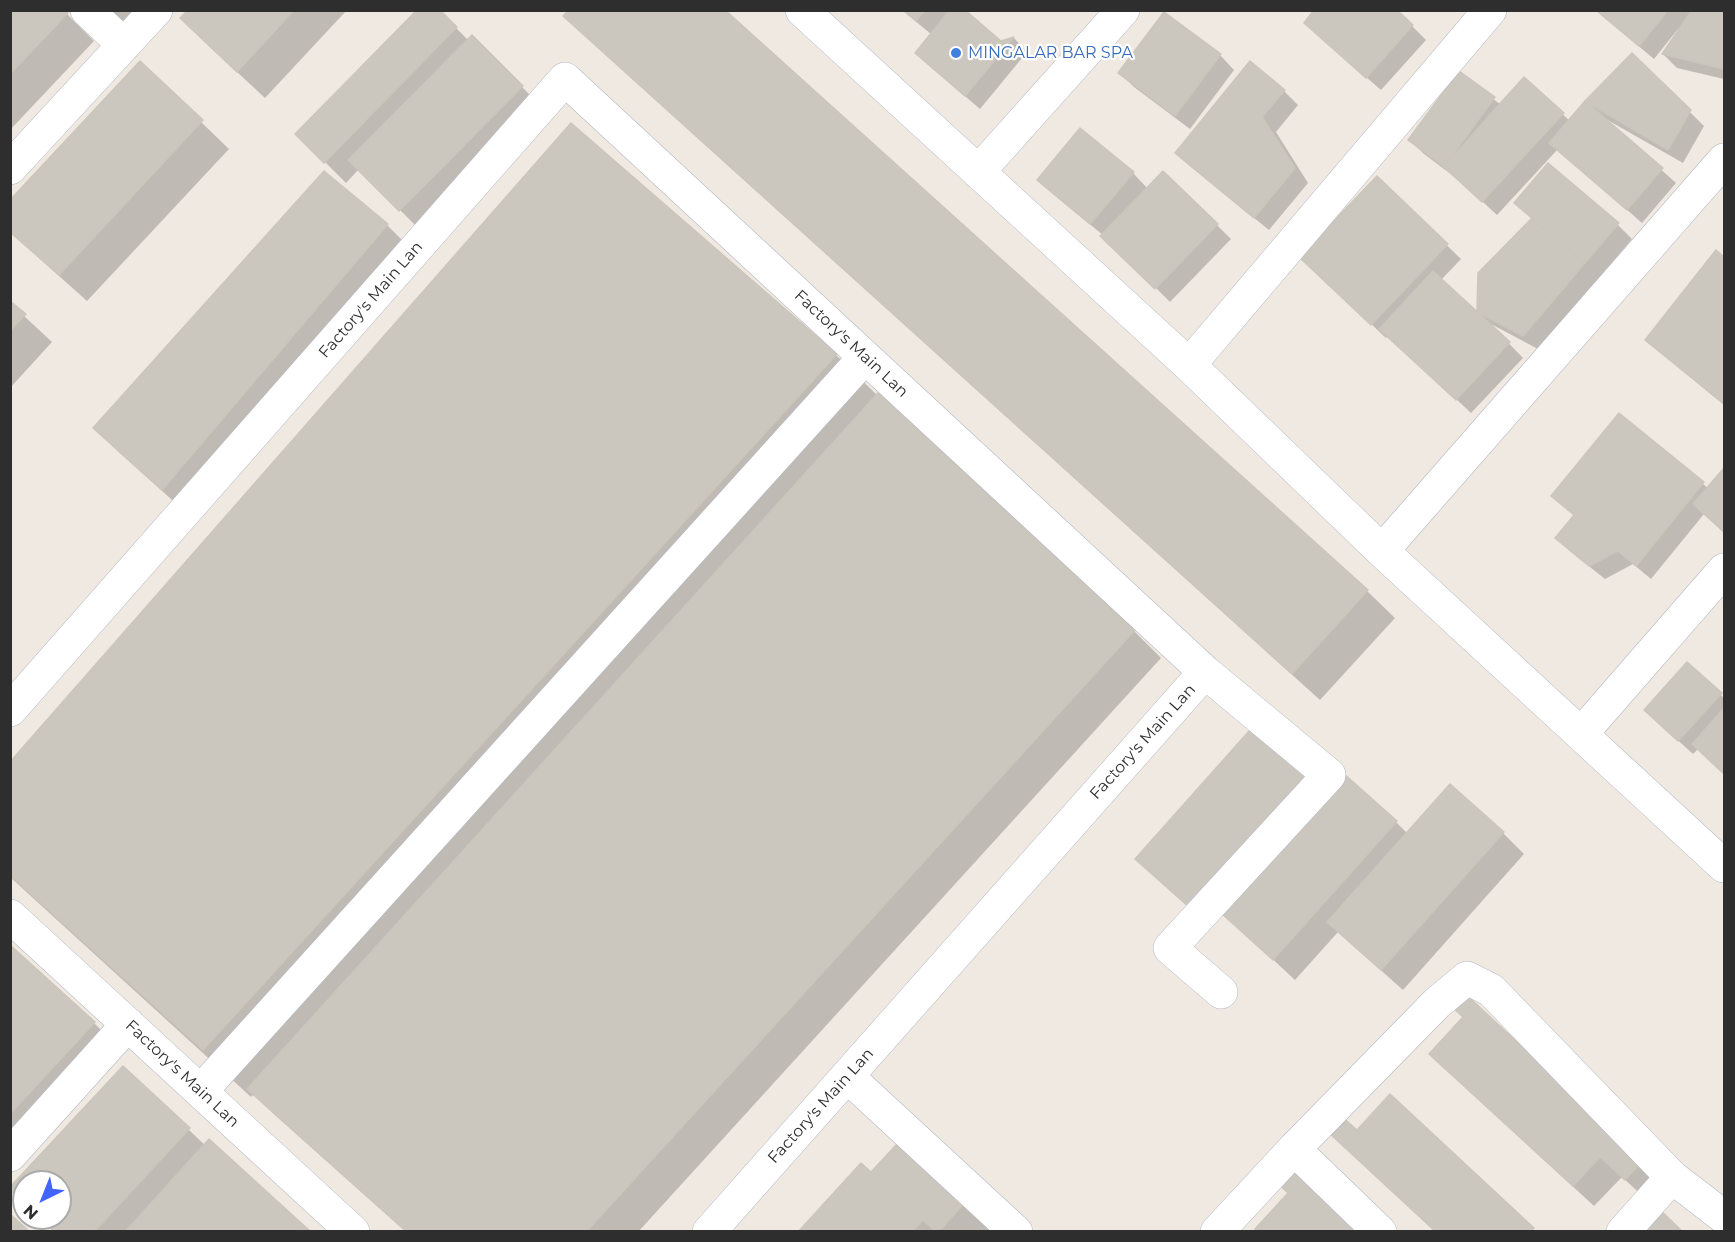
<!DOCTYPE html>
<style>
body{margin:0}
#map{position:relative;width:1735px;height:1242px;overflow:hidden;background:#efe9e1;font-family:Montserrat,sans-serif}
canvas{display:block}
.frame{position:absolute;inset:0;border:12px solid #2e2e2e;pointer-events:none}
.north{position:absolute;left:12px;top:1170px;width:60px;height:60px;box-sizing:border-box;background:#fff;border:2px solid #ababab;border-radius:50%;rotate:223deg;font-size:16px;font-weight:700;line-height:24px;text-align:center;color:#2e2e2e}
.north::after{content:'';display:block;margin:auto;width:21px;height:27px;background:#4264fb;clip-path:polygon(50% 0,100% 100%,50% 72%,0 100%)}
</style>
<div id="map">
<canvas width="1735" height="1242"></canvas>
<div class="frame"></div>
<div class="north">N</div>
</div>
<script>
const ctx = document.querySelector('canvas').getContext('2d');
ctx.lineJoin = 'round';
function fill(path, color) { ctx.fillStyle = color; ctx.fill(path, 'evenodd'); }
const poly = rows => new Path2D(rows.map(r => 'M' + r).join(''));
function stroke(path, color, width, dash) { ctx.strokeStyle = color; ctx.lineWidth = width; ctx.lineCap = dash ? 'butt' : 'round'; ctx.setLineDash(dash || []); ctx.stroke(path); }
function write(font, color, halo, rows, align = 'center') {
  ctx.font = font + ' Montserrat,sans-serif'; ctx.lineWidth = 4.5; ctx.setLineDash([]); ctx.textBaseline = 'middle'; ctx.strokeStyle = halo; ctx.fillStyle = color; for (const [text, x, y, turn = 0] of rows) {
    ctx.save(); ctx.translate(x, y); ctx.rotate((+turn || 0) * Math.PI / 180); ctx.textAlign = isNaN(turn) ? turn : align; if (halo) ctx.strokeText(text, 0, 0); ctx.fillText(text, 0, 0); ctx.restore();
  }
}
fill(poly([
 [10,10,63,10,94,41,10,130],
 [101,10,140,10,121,30],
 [190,10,347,10,265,98,209,46],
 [438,10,468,40,472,37,543,108,421,231,359,169,346,183,297,134],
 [723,10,1367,591,1395,618,1320,700,593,43,566,16],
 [902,10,962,10,1001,43,1014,38,1027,52,980,109,931,67,917,53,932,35],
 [1595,10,1724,10,1724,79,1677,68,1663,54,1680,31,1678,29,1654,59],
 [1164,14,1220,55,1234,70,1190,129,1134,87,1120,73],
 [1412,26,1426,40,1381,90,1320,37],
 [1632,55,1704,126,1683,163,1604,118,1676,183,1642,223,1558,149,1497,215,1460,181,1424,154,1410,140,1460,73,1501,105,1524,79,1570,121],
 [140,63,229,149,87,301,10,232],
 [1284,91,1298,105,1276,132,1308,183,1269,230,1191,167,1177,153],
 [1548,165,1618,225,1632,239,1538,349,1489,323,1523,358,1471,413,1388,335,1386,338,1315,271,1377,178,1461,259,1441,280,1479,315,1480,274,1533,219,1516,203],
 [324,173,387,225,414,252,190,516,122,455,95,428],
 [1133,173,1148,189,1164,173,1231,239,1170,302,1103,235,1053,194,1039,180],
 [1716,253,1724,259,1724,405,1661,353,1647,339],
 [10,303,52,342,10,388],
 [836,355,878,396,1134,631,1161,658,638,1232,406,1232,276,1116,254,1094,251,1097,10,877,10,764],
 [1619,415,1709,489,1724,471,1724,532,1704,514,1651,579,1633,564,1605,579,1571,552,1557,538,1575,516,1553,496],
 [1687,664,1724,698,1724,774,1698,749,1693,754,1660,724],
 [1258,723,1396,822,1408,834,1503,833,1524,854,1403,990,1338,932,1295,980,1223,913,1210,927,1137,859],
 [10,947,94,1023,121,1050,10,1170],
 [1464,1018,1664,1182,1647,1200,1622,1177,1594,1206,1452,1075],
 [123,1068,206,1146,309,1232,55,1232,41,1218,60,1218,60,1182,24,1182,24,1202,11,1189],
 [897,1146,995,1227,991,1232,800,1232,871,1174]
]), '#0003');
const building = poly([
 [10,10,66,10,68,13,10,74,10,10],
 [188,10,294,10,237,72,180,18,188,10],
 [417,10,440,10,457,27,324,163,295,134,417,10],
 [569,10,725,10,1368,590,1292,674,563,16,569,10],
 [903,10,925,10,916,21,903,10],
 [950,10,965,10,1001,41,1014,37,965,96,915,53,950,10],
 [1314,10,1397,10,1413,25,1366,78,1304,23,1314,10],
 [1596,10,1668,10,1639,46,1596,10],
 [1692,10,1724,10,1724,69,1662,54,1692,10],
 [1164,12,1221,54,1175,116,1118,73,1164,12],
 [472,35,523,86,399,211,348,160,472,35],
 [1632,53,1691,110,1668,150,1585,101,1632,53],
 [140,61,203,120,59,275,10,232,10,200,140,61],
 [1250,61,1285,90,1262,117,1295,168,1254,218,1175,153,1250,61],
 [1459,71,1495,97,1444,167,1408,140,1459,71],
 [1524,77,1564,113,1535,144,1496,108,1524,77],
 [1585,101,1663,168,1627,210,1549,143,1585,101],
 [1496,108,1535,144,1482,202,1444,167,1496,108],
 [571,123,837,354,203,1050,10,875,10,762,571,123],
 [1080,128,1134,172,1090,224,1037,180,1080,128],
 [1548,163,1619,223,1585,263,1514,203,1548,163],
 [324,171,388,224,162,490,93,428,324,171],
 [1163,171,1218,224,1155,289,1100,236,1163,171],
 [1377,176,1448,244,1371,325,1299,257,1377,176],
 [1531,219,1585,263,1523,336,1477,312,1478,273,1531,219],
 [1716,250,1724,257,1724,404,1645,340,1716,250],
 [1433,271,1510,342,1456,400,1379,329,1433,271],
 [10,301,26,314,10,331,10,301],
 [878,393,1135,630,586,1232,407,1232,247,1089,878,393],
 [1619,413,1704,482,1636,566,1618,551,1589,566,1555,538,1574,515,1551,496,1619,413],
 [1724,468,1724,532,1693,504,1724,468],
 [1687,662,1722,693,1678,741,1644,710,1687,662],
 [1724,708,1724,774,1692,744,1724,708],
 [1258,721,1312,768,1189,907,1135,859,1258,721],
 [1343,773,1397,821,1273,960,1220,912,1343,773],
 [1450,784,1504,832,1381,970,1327,922,1450,784],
 [10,945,95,1022,10,1114,10,945],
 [1460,989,1644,1160,1625,1180,1600,1157,1573,1186,1429,1054,1463,1017,1448,1003,1460,989],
 [123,1066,190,1128,94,1232,55,1232,40,1218,60,1218,60,1182,24,1182,24,1203,10,1190,10,1187,123,1066],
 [1390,1094,1534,1228,1530,1232,1436,1232,1327,1131,1341,1116,1357,1130,1390,1094],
 [209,1139,311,1232,125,1232,209,1139],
 [897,1144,910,1147,968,1199,942,1228,934,1230,923,1220,912,1232,798,1232,861,1163,871,1172,897,1144],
 [1286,1165,1358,1232,1257,1232,1255,1229,1288,1193,1273,1179,1286,1165],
 [1659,1209,1683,1232,1637,1232,1659,1209],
 [10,1214,30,1232,10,1232,10,1214]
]);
fill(building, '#cbc7bf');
stroke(building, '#cbc5ba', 1.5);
const minor = poly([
 [87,10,124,45],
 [802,10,1189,365,1382,551,1724,866],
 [10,168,156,10],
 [978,172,1123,10],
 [1189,365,1490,10],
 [1382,551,1724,160],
 [1205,672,1329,775,1170,948,1221,992],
 [10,710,565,79,1205,672,709,1232],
 [1581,734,1724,570],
 [10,916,353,1232],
 [847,1076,1016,1232],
 [201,1091,865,357],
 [1294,1149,1380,1232],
 [10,1155,128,1024],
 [1217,1232,1294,1149,1437,1003,1467,978,1491,990,1672,1177,1724,1217],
 [1623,1232,1672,1177]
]);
stroke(minor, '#b4b7c1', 34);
stroke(minor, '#fff', 33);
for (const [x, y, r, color] of [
 [956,53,6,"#3f7fe0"]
]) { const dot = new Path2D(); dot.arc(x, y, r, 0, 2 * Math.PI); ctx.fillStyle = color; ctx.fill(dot); stroke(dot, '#fff', 2); }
write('16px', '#366cbe', '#fff', [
 ["MINGALAR BAR SPA",968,53]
], 'left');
write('16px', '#2e2e2e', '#fff', [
 ["Factory's Main Lan",371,300,-49],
 ["Factory's Main Lan",851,344,43],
 ["Factory's Main Lan",1143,742,-48],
 ["Factory's Main Lan",182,1074,43],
 ["Factory's Main Lan",821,1106,-48]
]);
</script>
